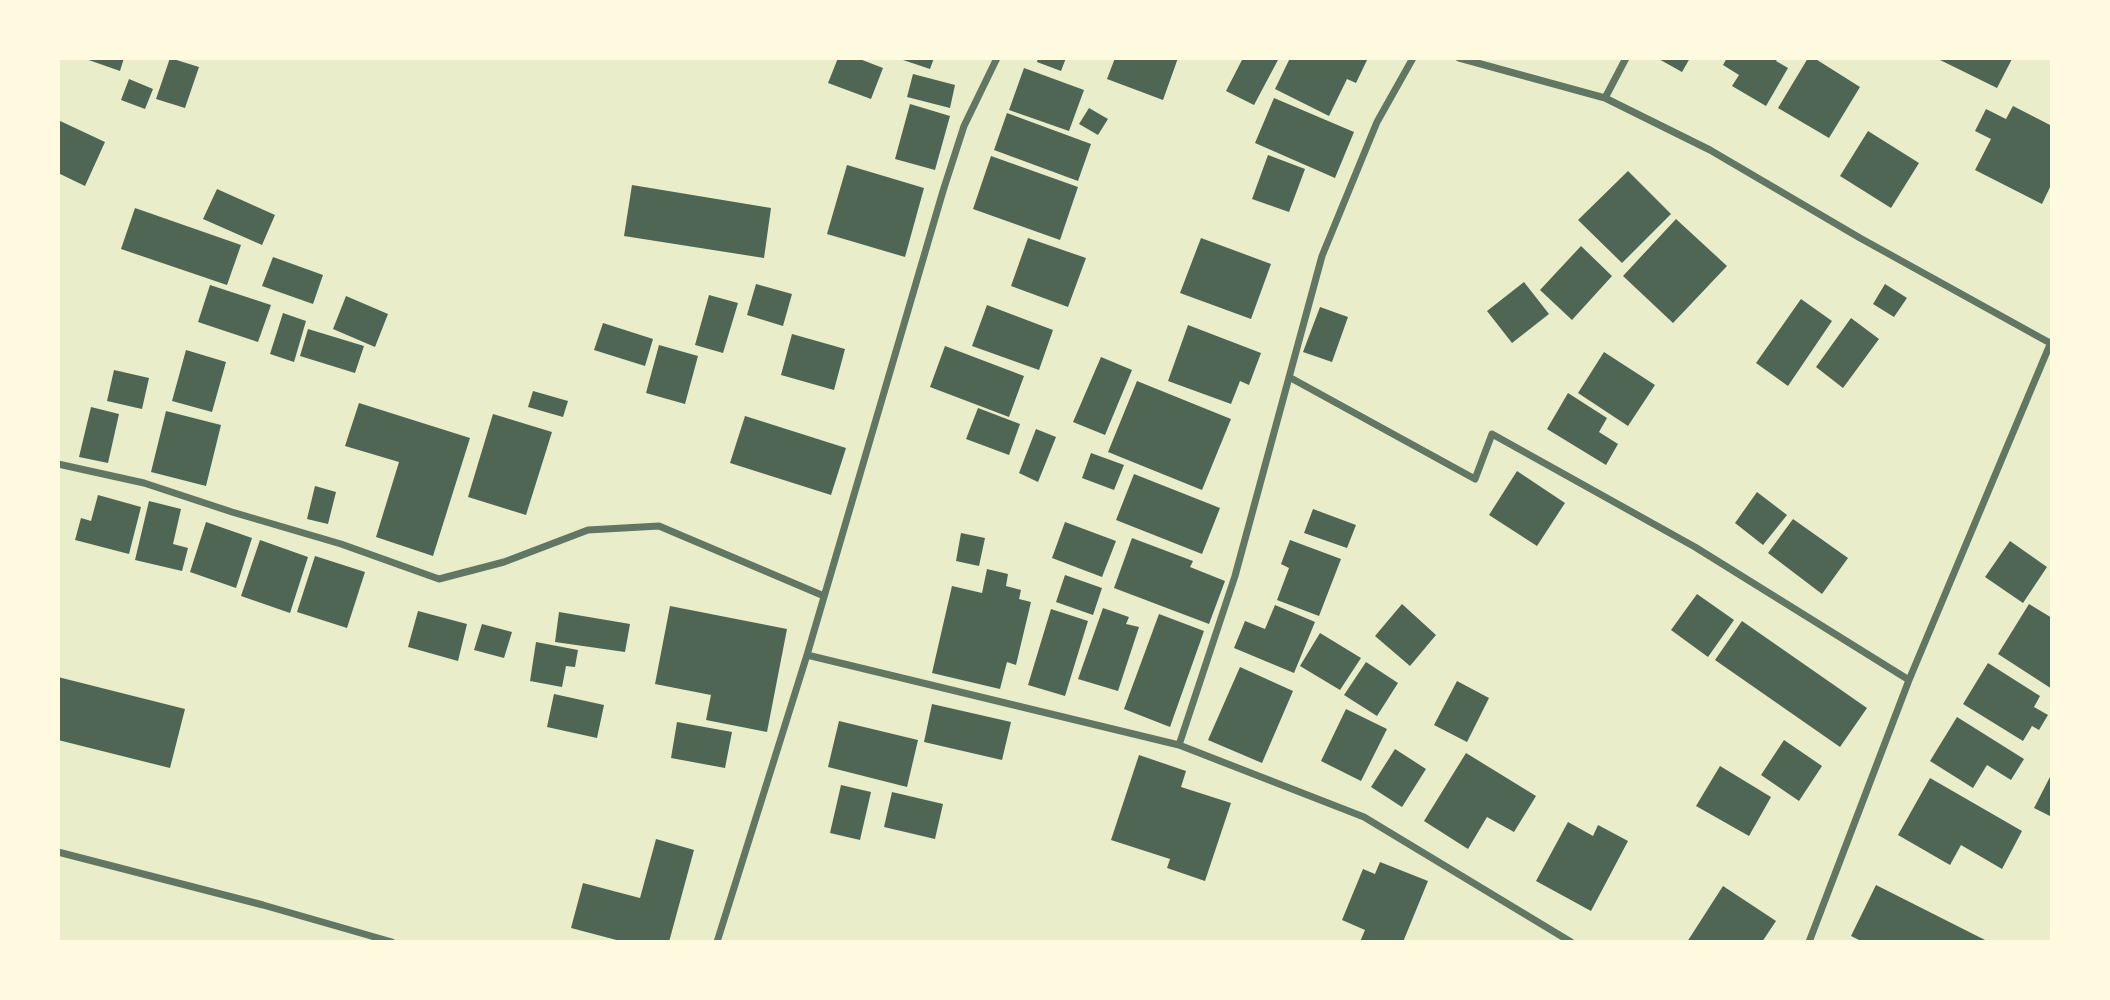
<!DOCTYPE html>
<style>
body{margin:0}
#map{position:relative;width:2110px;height:1000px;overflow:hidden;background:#e9edc9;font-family:"Golos Text",sans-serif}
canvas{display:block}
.frame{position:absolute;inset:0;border:60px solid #fefae0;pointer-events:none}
</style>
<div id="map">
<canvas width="2110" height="1000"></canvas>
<div class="frame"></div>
</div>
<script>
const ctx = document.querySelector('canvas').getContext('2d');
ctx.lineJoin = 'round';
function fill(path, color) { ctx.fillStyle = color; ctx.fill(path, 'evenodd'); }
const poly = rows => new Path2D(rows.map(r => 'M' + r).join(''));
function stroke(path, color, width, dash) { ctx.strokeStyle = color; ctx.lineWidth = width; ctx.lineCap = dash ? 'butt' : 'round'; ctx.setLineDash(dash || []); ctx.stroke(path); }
fill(poly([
 [83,58,124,58,120,71],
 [170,58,199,67,185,108,156,99],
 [838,58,857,58,883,68,871,99,828,83],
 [897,58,934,58,930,69],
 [1038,58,1066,58,1061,71,1037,62],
 [1115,58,1178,58,1163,100,1107,79],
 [1243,58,1279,58,1254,105,1226,91],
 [1290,58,1368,58,1356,83,1347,79,1329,116,1275,89],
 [1657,58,1690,58,1682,72],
 [1727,58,1778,58,1776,61,1788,68,1766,106,1732,86,1739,75,1723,65],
 [1808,58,1814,58,1860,87,1829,138,1778,108],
 [1936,58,2010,58,2012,59,1997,88],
 [1024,68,1084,90,1069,131,1009,110],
 [913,74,955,85,950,108,907,97],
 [129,79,153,89,145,109,121,100],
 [1274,98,1354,132,1335,178,1255,143],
 [910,104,950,116,935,170,895,159],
 [2013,106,2052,126,2052,183,2042,204,1975,170,1991,139,1975,131,1986,109,2006,119],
 [1089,108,1108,119,1098,135,1079,124],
 [1007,113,1091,144,1078,181,994,150],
 [58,120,105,142,85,186,58,173],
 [1868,131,1919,163,1891,208,1840,176],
 [1268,155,1305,169,1289,212,1252,199],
 [991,156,1078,187,1060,240,973,209],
 [847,165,924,188,905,257,827,234],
 [1628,171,1671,214,1622,263,1578,220],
 [632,185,771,208,764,258,624,236],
 [217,189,275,215,262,245,203,219],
 [135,208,241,245,227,285,121,249],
 [1676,219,1727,266,1673,323,1623,276],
 [1028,238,1086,258,1068,307,1011,286],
 [1201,238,1271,264,1251,319,1180,293],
 [1581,246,1612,276,1572,320,1540,290],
 [273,257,323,275,313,304,262,286],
 [1524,282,1549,314,1512,343,1487,311],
 [756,284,792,294,783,326,747,315],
 [1885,284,1907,298,1894,317,1873,304],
 [210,285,271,305,258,342,198,322],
 [709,295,738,303,723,353,695,345],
 [346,296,388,314,375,347,333,329],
 [1801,299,1832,321,1788,386,1756,363],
 [987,305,1053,330,1039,370,972,346],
 [1320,307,1348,317,1332,362,1303,352],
 [283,313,306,321,294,362,270,354],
 [1851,318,1879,339,1843,388,1816,367],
 [603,323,653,339,645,366,594,350],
 [1188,325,1261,353,1249,385,1240,381,1231,404,1168,381],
 [308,329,364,346,355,373,300,356],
 [792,334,845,349,834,390,781,375],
 [659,345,698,356,685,404,646,393],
 [945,346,1024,376,1009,417,930,387],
 [186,350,226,362,212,412,172,401],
 [1604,352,1655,385,1628,426,1578,393],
 [1101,357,1132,370,1105,435,1073,422],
 [114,370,149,378,142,409,107,401],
 [1137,381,1231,419,1202,490,1108,452],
 [533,391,568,401,563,417,528,407],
 [1568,393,1607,418,1599,432,1618,444,1606,465,1547,429],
 [359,403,470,438,433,556,376,537,399,462,345,446],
 [91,407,119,414,108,463,79,457],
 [978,408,1020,424,1009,455,966,439],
 [166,411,221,425,206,486,151,472],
 [493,414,552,432,526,515,468,497],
 [745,416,846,448,831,495,730,463],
 [1036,429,1056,437,1038,482,1019,473],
 [1091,453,1124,465,1114,490,1082,478],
 [1517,471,1565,503,1537,546,1489,515],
 [1134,474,1220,508,1202,554,1116,520],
 [315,486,336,492,328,524,307,519],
 [1757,492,1787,515,1763,545,1735,523],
 [98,495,141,507,129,554,75,540,81,518,91,521],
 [149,501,181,509,173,544,188,548,182,571,135,560],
 [1313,509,1356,525,1347,548,1304,533],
 [1793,519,1848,558,1822,594,1768,553],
 [206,522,252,538,236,588,190,572],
 [1065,522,1116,541,1102,577,1052,558],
 [961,533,985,538,979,566,956,561],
 [1132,538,1193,561,1190,567,1225,581,1209,624,1114,588],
 [260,540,308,557,290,613,241,596],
 [1290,540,1341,559,1319,616,1277,600,1289,568,1281,564],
 [2010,541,2047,567,2023,603,1985,577],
 [315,556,365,572,347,628,297,612],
 [987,569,1008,574,1006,586,1021,590,1019,599,1031,602,1016,665,1007,662,1000,689,932,673,952,586,982,593],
 [1065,575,1102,588,1093,615,1056,602],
 [1697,594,1734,620,1708,657,1671,630],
 [1402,604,1436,635,1410,666,1375,636],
 [2029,604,2052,618,2052,689,1998,654],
 [1275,605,1315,622,1294,673,1234,648,1245,621,1265,629],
 [670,606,787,629,767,732,706,720,711,695,655,684],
 [1103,608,1129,617,1126,624,1139,627,1118,691,1078,679],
 [1051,609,1088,621,1065,696,1028,685],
 [418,611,467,624,458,661,408,647],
 [559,612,630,624,625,652,555,642],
 [1159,614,1204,631,1170,727,1124,709],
 [1742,621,1867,708,1840,747,1715,660],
 [482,624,512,632,504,658,474,650],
 [1320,633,1361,658,1340,690,1300,666],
 [536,642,578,650,575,667,566,666,562,687,530,681],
 [1366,662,1398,683,1377,716,1344,695],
 [1988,663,2040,696,2034,707,2048,715,2039,730,2032,726,2023,741,1963,704],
 [1240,667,1293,691,1262,763,1208,740],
 [58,677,185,709,170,768,58,740],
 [1457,681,1489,698,1467,742,1434,725],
 [554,694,604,705,597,738,547,727],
 [932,704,1011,722,1002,760,924,742],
 [1346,709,1387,729,1361,781,1321,761],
 [1957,717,2024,759,2011,780,1987,765,1973,788,1930,761],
 [839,721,918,740,907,787,828,767],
 [677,722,732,732,725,768,671,758],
 [1784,740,1822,766,1799,801,1761,775],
 [1395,749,1426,769,1402,807,1371,787],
 [1466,753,1536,796,1514,832,1487,817,1468,849,1424,821],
 [1139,755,1186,771,1181,787,1231,803,1205,881,1167,868,1170,859,1111,840],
 [1720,766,1771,797,1749,836,1696,806],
 [2052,773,2052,817,2034,808],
 [1930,778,2022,831,2002,869,1961,845,1950,865,1898,835],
 [841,785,871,792,860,840,830,833],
 [892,792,943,804,935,839,884,827],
 [1568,822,1593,836,1598,825,1628,841,1591,911,1536,881],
 [656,839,694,850,669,942,624,942,571,928,583,883,640,898],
 [1380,862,1428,881,1403,942,1360,942,1365,930,1342,920,1363,869,1375,874],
 [1876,885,1989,942,1863,942,1851,936],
 [1723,886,1776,921,1762,942,1687,942]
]), '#4f6655');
stroke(poly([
 [1459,58,1605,98,1710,150,1860,238,2050,343,2052,350],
 [1605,98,1626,58],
 [1289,377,1475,479,1492,434,1695,547,1909,680],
 [58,464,144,483,232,512,341,544,439,579,504,562,588,530,659,526,824,596],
 [807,655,1179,745,1364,817,1571,942],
 [1179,745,1235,576,1322,256,1377,122,1413,58],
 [58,852,263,905,392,942],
 [717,942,807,655,943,191,964,126,997,58],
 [1809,942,1909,680,2051,342]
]), '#617663', 7);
</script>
